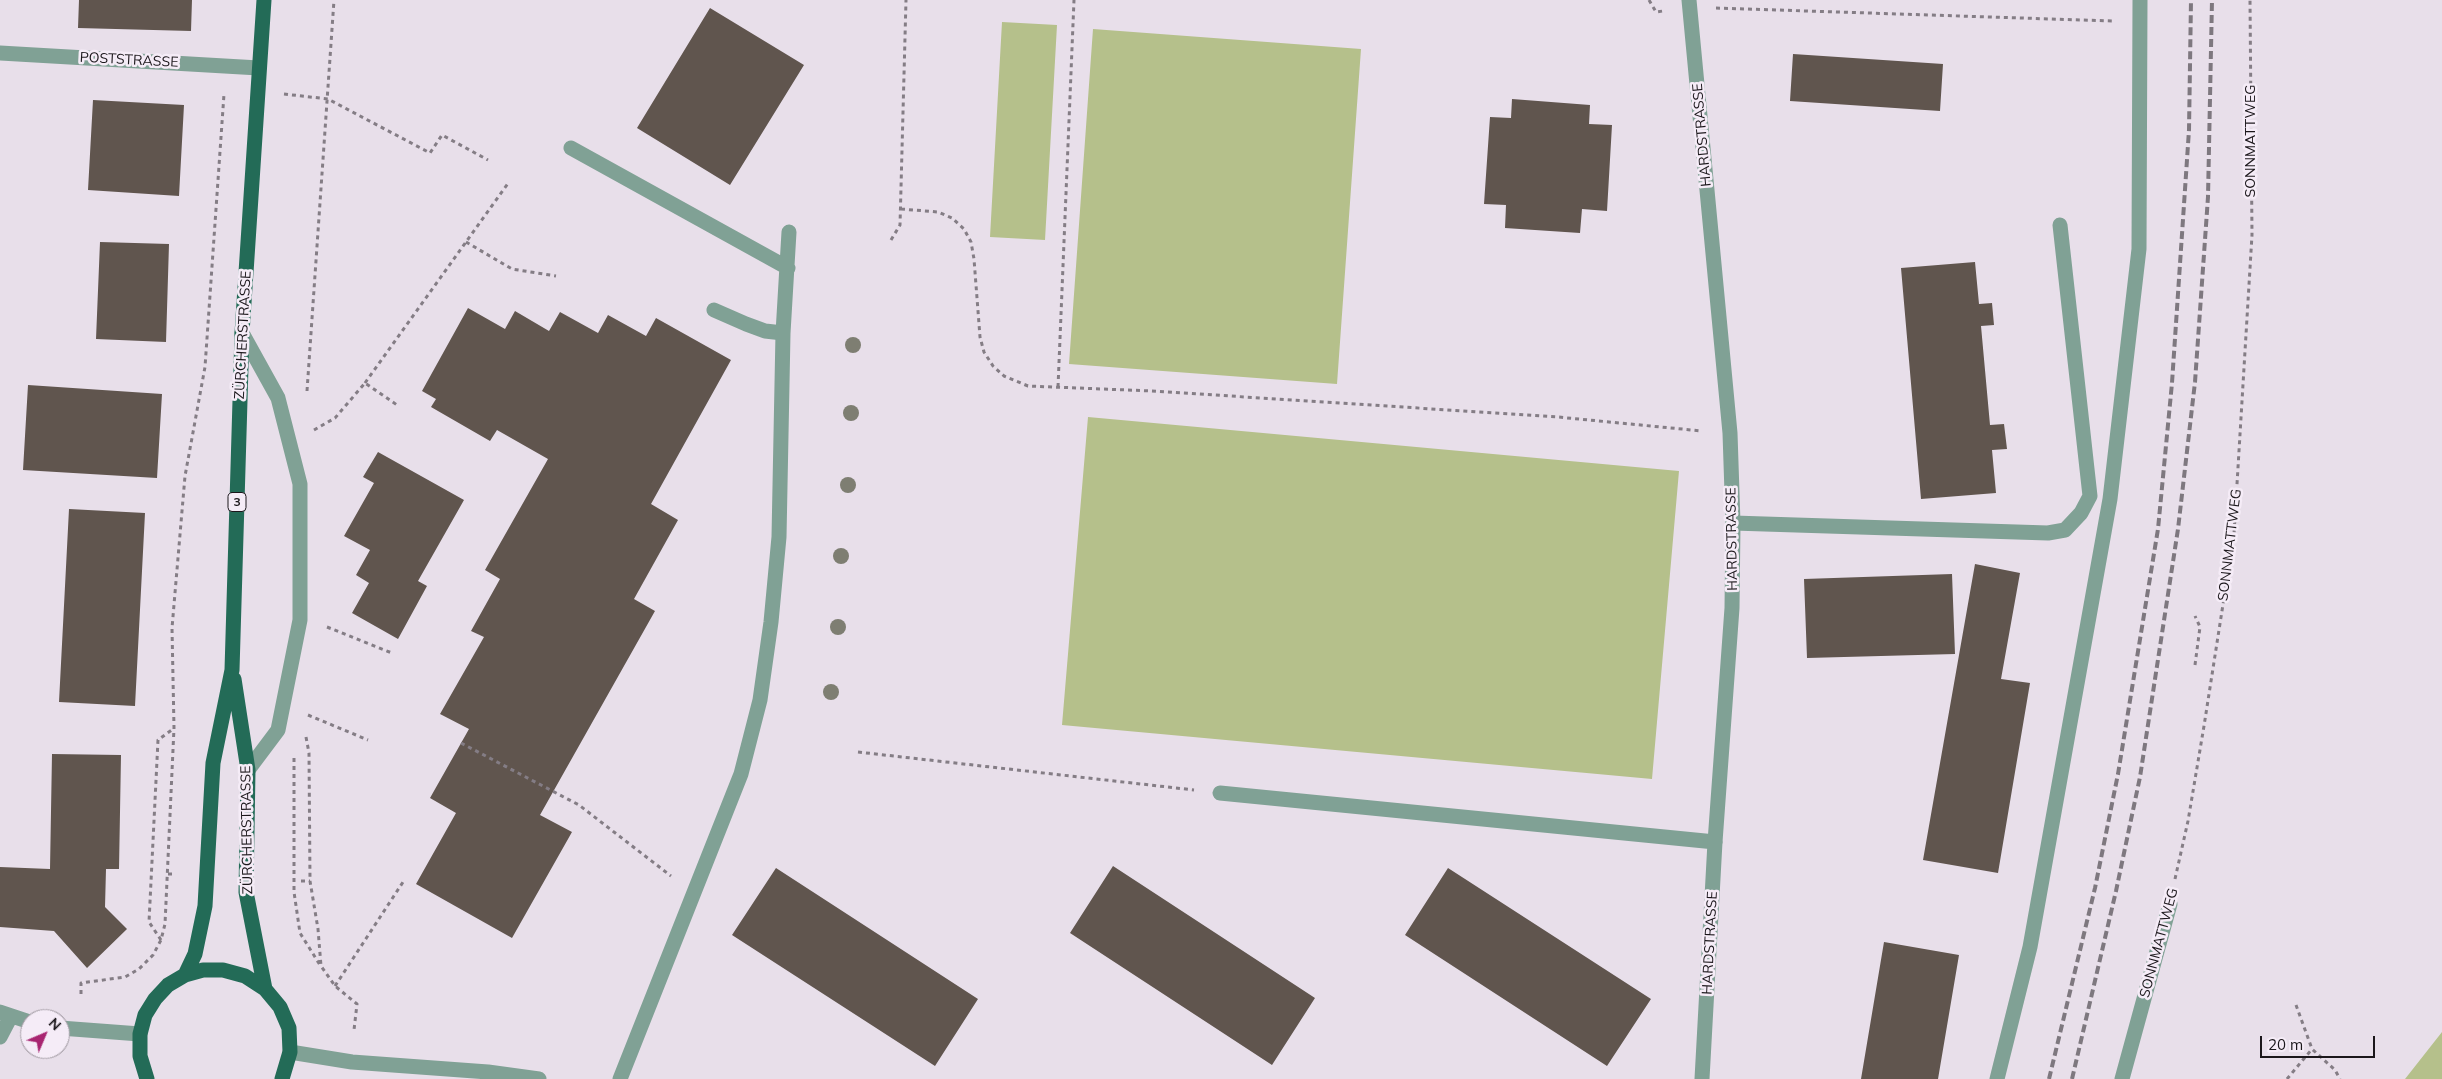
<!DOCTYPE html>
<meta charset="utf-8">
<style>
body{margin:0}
#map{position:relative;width:2442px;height:1079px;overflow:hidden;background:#e8dfea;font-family:Mulish,sans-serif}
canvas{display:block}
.north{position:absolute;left:20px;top:1009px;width:50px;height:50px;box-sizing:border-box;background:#f5ecf7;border:1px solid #9e979f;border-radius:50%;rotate:45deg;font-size:14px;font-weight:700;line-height:20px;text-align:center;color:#1b171b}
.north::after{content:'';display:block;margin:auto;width:18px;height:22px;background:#a82571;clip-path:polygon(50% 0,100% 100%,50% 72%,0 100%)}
.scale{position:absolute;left:2260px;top:1036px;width:115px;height:22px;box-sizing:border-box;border:2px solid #1b171b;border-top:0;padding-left:6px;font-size:15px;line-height:18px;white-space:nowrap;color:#1b171b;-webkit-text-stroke:4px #f5ecf7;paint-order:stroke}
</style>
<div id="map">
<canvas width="2442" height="1079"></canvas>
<div class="north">N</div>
<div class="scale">20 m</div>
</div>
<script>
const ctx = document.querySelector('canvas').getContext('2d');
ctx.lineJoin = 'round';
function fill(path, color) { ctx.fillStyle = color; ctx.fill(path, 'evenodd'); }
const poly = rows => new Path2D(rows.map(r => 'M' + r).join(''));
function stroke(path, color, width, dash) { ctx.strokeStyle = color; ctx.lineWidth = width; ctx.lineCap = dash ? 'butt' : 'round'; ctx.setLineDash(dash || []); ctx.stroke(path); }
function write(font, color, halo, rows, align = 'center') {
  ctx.font = font + ' Mulish,sans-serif'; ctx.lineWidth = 5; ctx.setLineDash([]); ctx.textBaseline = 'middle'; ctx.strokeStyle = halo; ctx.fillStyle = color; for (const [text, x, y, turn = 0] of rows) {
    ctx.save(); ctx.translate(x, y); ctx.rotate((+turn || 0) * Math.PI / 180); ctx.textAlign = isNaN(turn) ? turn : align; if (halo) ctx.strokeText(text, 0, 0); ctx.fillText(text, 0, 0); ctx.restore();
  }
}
fill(poly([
 [1002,22,1057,25,1045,240,990,237],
 [1093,29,1361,49,1337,384,1069,364],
 [1088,417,1679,471,1652,779,1062,725],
 [2442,1032,2442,1079,2405,1079]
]), '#b5c08b');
fill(poly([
 [79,0,192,0,191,31,78,28],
 [710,8,804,65,730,185,637,128],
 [1793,54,1943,64,1940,111,1790,101],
 [1512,99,1590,105,1589,124,1612,125,1607,211,1582,209,1580,233,1505,228,1506,205,1484,204,1490,117,1511,118],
 [93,100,184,105,179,196,88,190],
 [100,242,169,244,166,342,96,339],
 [1975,262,1979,304,1992,303,1994,325,1981,326,1990,425,2004,424,2007,449,1992,450,1996,493,1921,499,1901,268],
 [468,308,505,329,515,311,549,331,560,312,598,333,608,315,646,336,656,318,731,360,651,504,678,520,634,599,655,611,540,815,572,832,512,938,416,884,456,813,430,798,469,729,440,714,484,637,471,631,500,579,485,570,548,459,497,430,490,441,431,407,436,399,422,391],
 [28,385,162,394,157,478,23,470],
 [378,452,464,500,418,581,427,586,398,639,352,613,369,583,356,575,370,550,344,536,374,483,363,477],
 [69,509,145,513,135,706,59,702],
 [1975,564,2020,573,2001,679,2030,683,1998,873,1923,860],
 [1952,574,1955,654,1807,658,1804,579],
 [52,754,121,755,119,869,106,869,105,907,127,929,87,968,54,931,0,927,0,867,50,869],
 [1113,866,1315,998,1272,1065,1070,933],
 [776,868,978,999,935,1066,732,935],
 [1448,868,1651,999,1607,1066,1405,935],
 [1884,942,1959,955,1938,1079,1861,1079]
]), '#60554e');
stroke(poly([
 [1649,0,1656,12,1663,11],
 [1716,8,2112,21],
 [284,94,328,99,430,153,442,135,488,160],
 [901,209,938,212,952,218,964,229,971,242,974,259,980,337,984,352,993,366,1004,376,1028,386,1152,391,1558,417,1702,431],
 [891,240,900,225,906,0],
 [466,242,512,269,556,276],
 [365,383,509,182],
 [1058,387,1074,0],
 [307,391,334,0],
 [314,430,335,418,365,383,397,405],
 [327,627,392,653],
 [2195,665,2200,627,2195,616],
 [308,715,368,740],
 [306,737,309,753,310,881,318,929,321,966,335,986,357,1004,354,1030],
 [461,743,579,805,671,876],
 [858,752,1194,790],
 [294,758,294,892,300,933,320,965],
 [168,874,175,874],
 [2175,879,2188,821,2204,726,2234,534,2252,235,2250,0],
 [301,881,310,881],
 [161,940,149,922,158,740,173,729],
 [335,986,405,879],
 [81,994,81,983,125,977,139,969,153,955,161,940,165,924,174,728,172,628,185,476,205,367,224,94],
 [2296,1005,2312,1049,2335,1070,2340,1079],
 [2287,1079,2312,1049]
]), '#847d85', 3, [4, 4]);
stroke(poly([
 [571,148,788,268],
 [714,310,746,324,765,331,783,333],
 [242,333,278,398,300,484,300,620,278,730,248,770],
 [1733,523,2048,533,2065,530,2081,513,2090,496,2060,225],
 [1220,793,1715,842],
 [620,1079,741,774,760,700,771,622,779,537,783,333,789,232],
 [1997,1079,2030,947,2110,499,2139,249,2140,0]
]), '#80a195', 15);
stroke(poly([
 [1689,0,1730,433,1733,523,1732,608,1715,842,1702,1079],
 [0,53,259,68],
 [0,1012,30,1022],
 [60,1028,140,1034],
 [0,1037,11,1016],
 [290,1052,352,1062,488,1072,539,1079],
 [2122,1079,2170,904]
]), '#80a195', 15);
stroke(poly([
 [234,679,248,770,246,892,265,989],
 [185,975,195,954,205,906,213,763,232,670,242,333,264,0],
 [147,1079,140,1056,140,1034,145,1015,155,999,168,985,185,975,203,970,223,970,245,976,265,989,280,1007,289,1028,290,1052,282,1079]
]), '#236b57', 15);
stroke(poly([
 [2049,1079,2095,888,2118,774,2158,529,2172,383,2189,130,2191,0],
 [2072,1079,2116,891,2140,777,2178,529,2195,382,2208,197,2212,0]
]), '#7e787f', 4, [8, 4]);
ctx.fillStyle = '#7e7e72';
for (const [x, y] of [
 [853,345],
 [851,413],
 [848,485],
 [841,556],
 [838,627],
 [831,692]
]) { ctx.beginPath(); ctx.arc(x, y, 8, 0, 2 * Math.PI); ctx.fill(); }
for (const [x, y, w] of [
 [237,502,18]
]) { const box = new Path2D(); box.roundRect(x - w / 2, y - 9.5, w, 19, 4); ctx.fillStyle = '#f5ecf7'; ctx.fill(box); stroke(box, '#1b171b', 1); }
write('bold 12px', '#1b171b', null, [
 ["3",237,502]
]);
write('14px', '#1b171b', '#f5ecf7', [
 ["POSTSTRASSE",129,60,3],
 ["HARDSTRASSE",1702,135,-95],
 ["SONNMATTWEG",2251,141,-90],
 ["ZÜRCHERSTRASSE",243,335,-87],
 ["HARDSTRASSE",1732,539,-91],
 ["SONNMATTWEG",2230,545,-83],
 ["ZÜRCHERSTRASSE",247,830,-91],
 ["HARDSTRASSE",1710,943,-87],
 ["SONNMATTWEG",2159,943,-75]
]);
</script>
